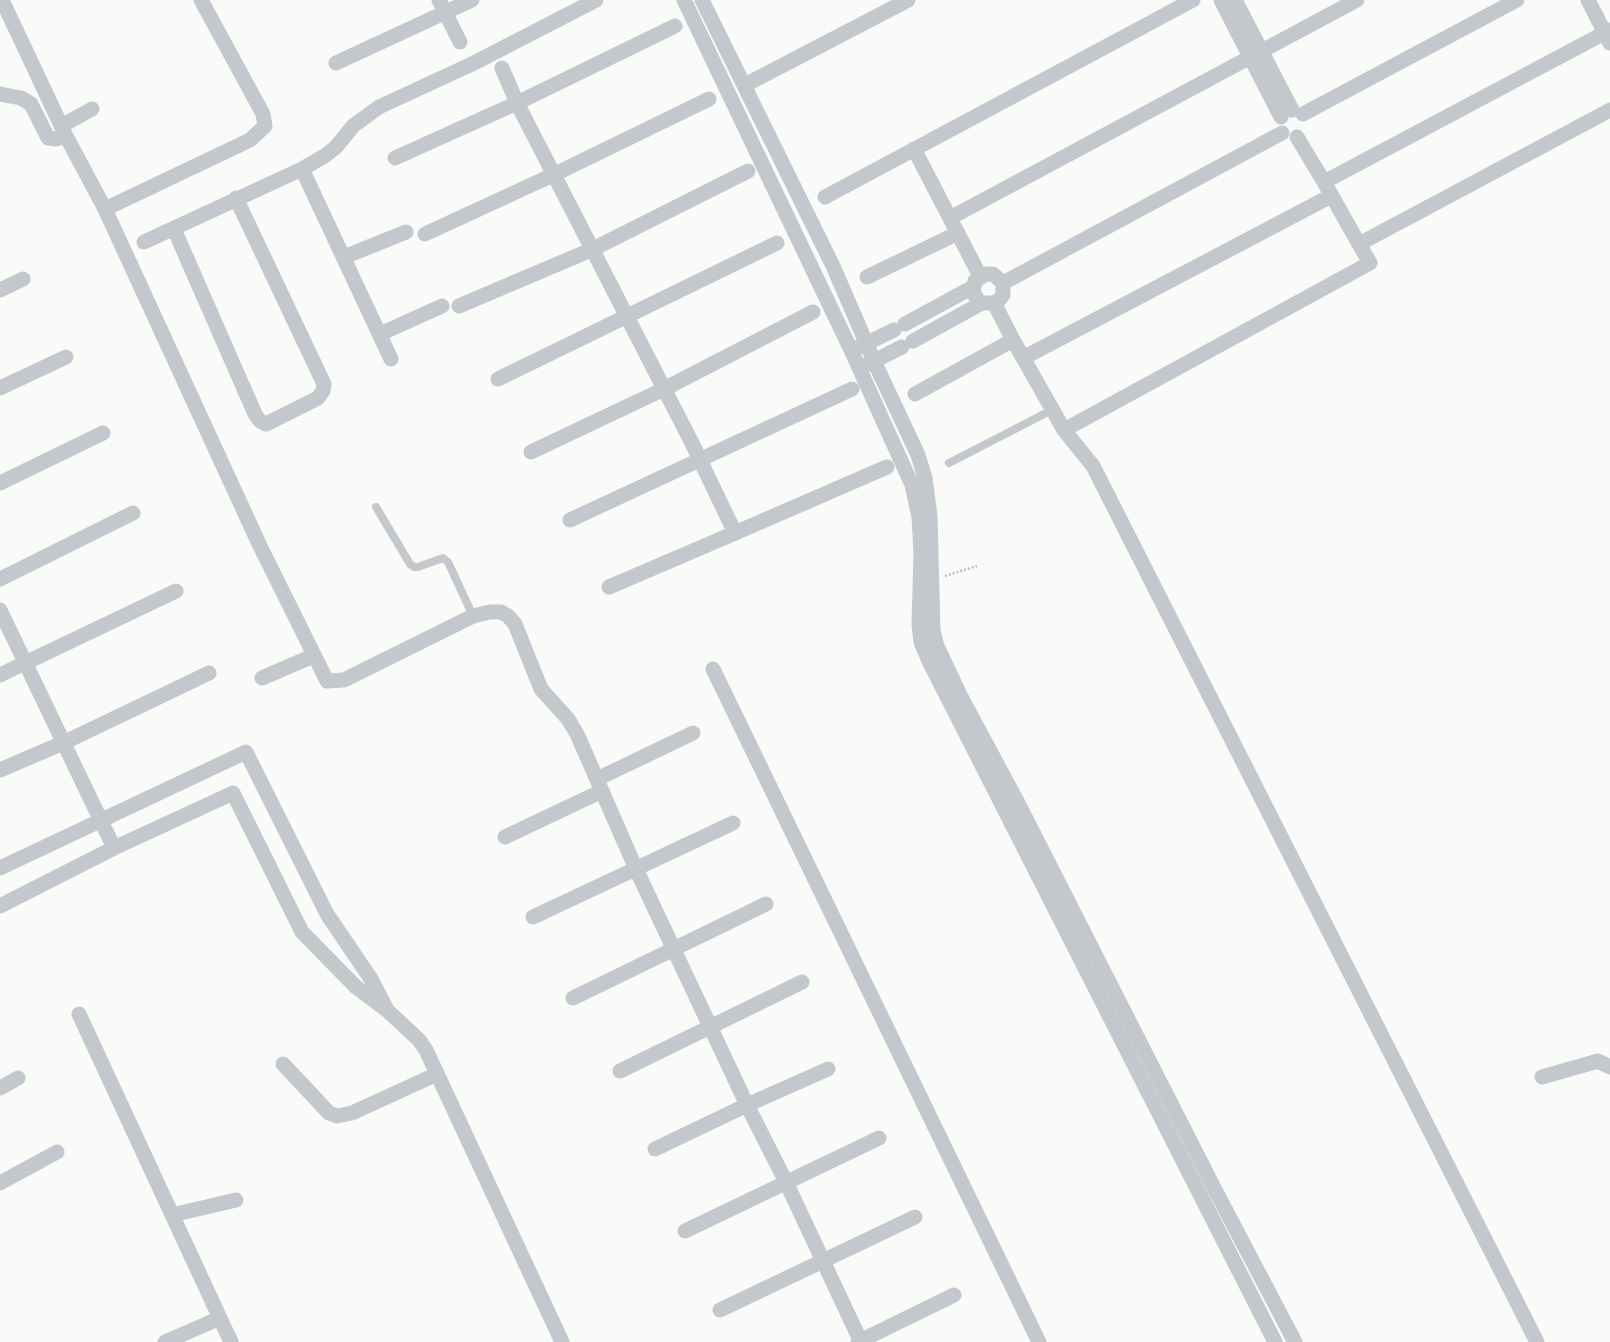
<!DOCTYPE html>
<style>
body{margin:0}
canvas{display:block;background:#fafaf8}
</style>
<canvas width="1610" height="1342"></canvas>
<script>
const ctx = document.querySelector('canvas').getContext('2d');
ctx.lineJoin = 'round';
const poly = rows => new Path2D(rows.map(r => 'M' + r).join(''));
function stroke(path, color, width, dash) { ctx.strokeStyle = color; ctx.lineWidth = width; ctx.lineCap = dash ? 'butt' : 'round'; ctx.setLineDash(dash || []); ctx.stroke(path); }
stroke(poly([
 [945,576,977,566]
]), '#bbbfc2', 2.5, [2, 2]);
stroke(poly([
 [949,463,1052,410],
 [376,507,410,564,414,567,418,567,443,558,448,562,473,616]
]), '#c3c8cc', 8);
stroke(poly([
 [2,0,66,136,105,209,260,546,327,681,344,680,473,616,490,612,501,612,508,616,515,624,541,689,568,719,577,734,636,869,747,1105,786,1182,861,1342],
 [439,0,460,42],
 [684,0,851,350,912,485,919,517,921,554,919,624,921,642,929,661,1275,1342],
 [702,0,833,266,874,361,918,455,925,478,930,516,933,631,937,646,960,695,1018,803,1213,1186,1295,1342],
 [1221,0,1281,117],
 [1235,0,1292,110],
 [1588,0,1610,43],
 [675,26,517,103,692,443,735,533,887,467],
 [336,63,472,0],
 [745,85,908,0],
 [0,94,21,98,31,104,48,138,56,139,66,136],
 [1303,114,1517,0],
 [61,126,92,109],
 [1297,137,1324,182,1610,30],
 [914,149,980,276],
 [395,158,517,103,502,68],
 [302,169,391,359],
 [1324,182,1359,244,1610,110],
 [825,197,1193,0],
 [105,209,250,140,265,126,263,114,201,0],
 [950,218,1357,0],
 [174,229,255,414,260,421,266,424,318,398,323,391,324,384,236,198],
 [425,234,555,174,709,99],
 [144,242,302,169,326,155,336,147,353,126,379,107,472,64,596,0],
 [344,257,406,232],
 [867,277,958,233],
 [1003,283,1282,133],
 [0,290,23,279],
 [459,306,593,249,748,171],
 [905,324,973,287],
 [380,334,442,306],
 [1013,340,1064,430,1093,466,1537,1342],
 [913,341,982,303,994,303,999,300,1003,295,1003,283,993,274,986,274,975,281,973,292,978,300,982,303],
 [857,348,894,330],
 [1023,358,1331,196],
 [866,365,902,347],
 [498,379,777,243],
 [0,388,66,357],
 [915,394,1013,340,994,303],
 [1064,430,1370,263,1359,244],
 [531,452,664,389,813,312],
 [0,483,103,433],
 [570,520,852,389],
 [0,579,133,513],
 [609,587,735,533],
 [0,610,114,848],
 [713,669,1039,1342],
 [0,675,176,591],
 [262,678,313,656],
 [0,770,63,743,209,673],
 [597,779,693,733],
 [505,837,602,791],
 [0,868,246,752,327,914,371,979,386,1008],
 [0,906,114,848,233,793,302,932,356,987,388,1011,419,1040,426,1050,562,1342],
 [533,917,733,823],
 [573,998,766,904],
 [79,1014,231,1342],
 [283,1064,329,1113,337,1116,352,1113,437,1074],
 [620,1071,802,982],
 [1542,1077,1598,1061,1610,1067],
 [0,1088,18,1078],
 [655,1149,747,1105,828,1069],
 [0,1183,57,1152],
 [172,1215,236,1200],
 [685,1231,879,1138],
 [720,1310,915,1217],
 [165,1342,220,1318],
 [858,1342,954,1295]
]), '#c3c8cc', 15);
</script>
